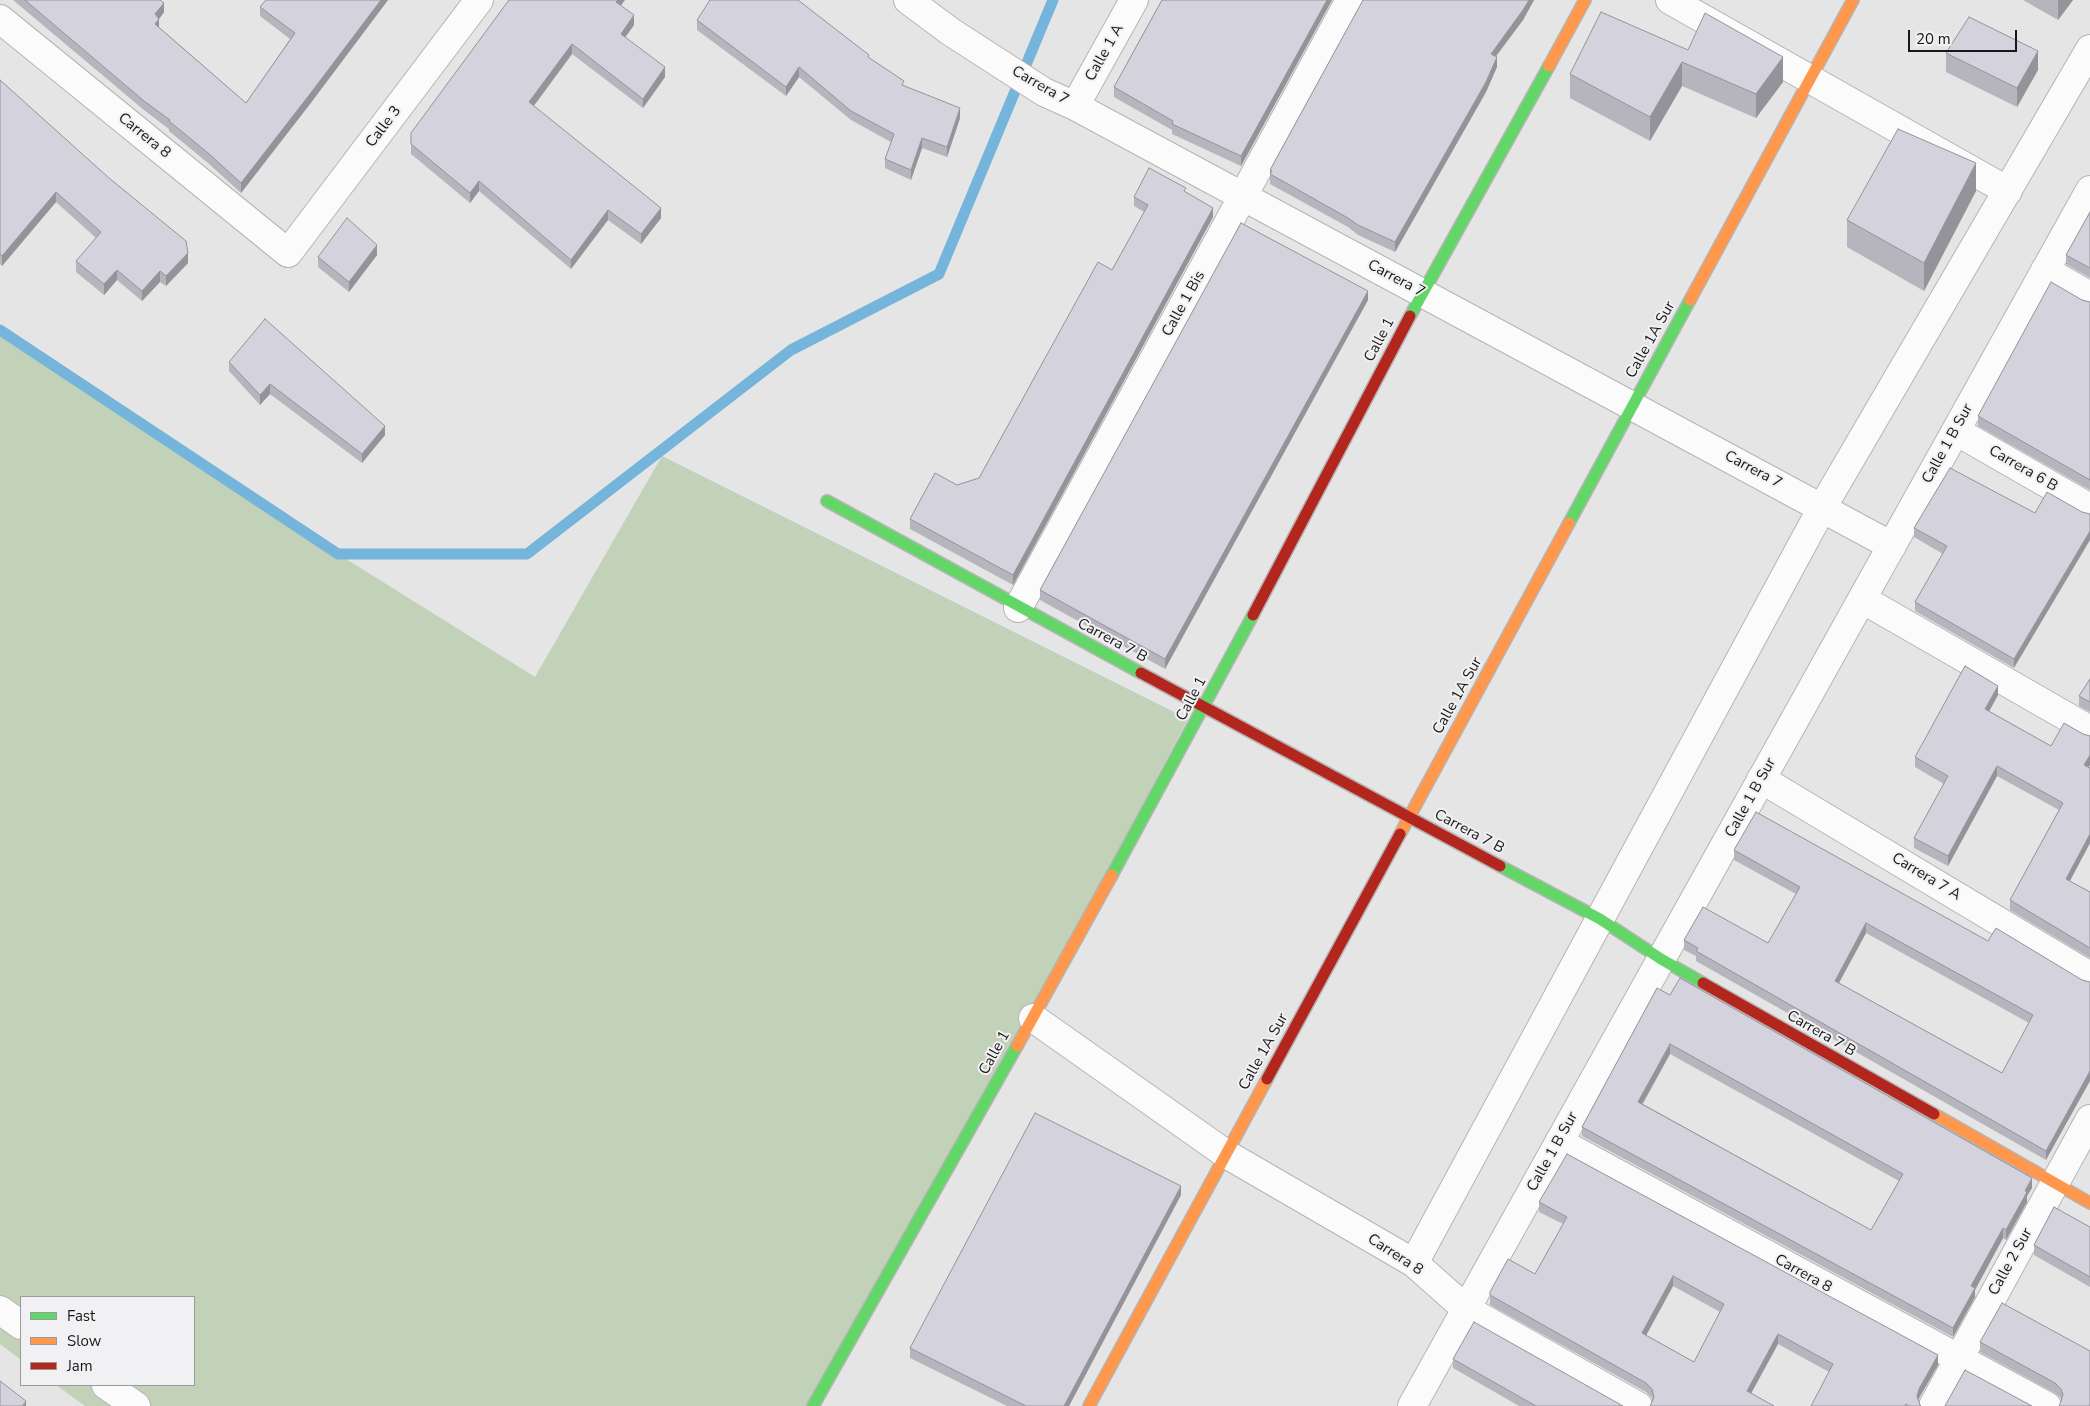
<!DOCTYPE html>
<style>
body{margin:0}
#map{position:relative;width:2090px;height:1406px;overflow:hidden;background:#e5e5e5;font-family:"Nunito Sans",sans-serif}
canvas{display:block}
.legend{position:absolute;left:20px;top:1296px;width:175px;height:90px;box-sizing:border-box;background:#f1f1f3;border:1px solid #9a9a9c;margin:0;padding:6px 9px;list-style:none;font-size:15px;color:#181819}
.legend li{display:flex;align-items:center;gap:10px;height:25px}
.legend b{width:25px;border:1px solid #9a9a9c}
.scale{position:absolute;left:1908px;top:30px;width:109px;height:22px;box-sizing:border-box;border:2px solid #181819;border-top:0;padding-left:6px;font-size:15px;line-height:18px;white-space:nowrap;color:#181819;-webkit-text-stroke:4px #f1f1f3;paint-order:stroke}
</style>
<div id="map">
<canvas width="2090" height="1406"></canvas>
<ul class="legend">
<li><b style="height:6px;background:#63d668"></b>Fast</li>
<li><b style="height:6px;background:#ff974d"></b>Slow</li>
<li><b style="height:6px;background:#b3261e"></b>Jam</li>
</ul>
<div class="scale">20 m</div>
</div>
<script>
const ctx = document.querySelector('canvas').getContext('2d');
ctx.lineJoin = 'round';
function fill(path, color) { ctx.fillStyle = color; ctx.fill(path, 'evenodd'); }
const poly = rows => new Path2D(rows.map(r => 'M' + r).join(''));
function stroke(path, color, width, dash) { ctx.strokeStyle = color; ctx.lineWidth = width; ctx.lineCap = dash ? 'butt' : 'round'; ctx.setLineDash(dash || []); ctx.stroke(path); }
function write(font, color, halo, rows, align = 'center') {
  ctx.font = font + ' "Nunito Sans",sans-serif'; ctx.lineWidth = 4; ctx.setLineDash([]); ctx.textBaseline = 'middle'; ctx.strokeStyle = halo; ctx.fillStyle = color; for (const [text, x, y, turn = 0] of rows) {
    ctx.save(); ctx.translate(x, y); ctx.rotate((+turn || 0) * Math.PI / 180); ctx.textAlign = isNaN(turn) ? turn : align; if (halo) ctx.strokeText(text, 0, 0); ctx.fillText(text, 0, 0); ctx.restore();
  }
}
fill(poly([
 [0,330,338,554,535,677,662,456,1188,719,821,1406,85,1406,56,1385,194,1385,194,1297,21,1297,21,1360,0,1344]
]), '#c1d2b8');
stroke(poly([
 [0,330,338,554,527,554,791,350,939,274,1053,0]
]), '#75b4db', 11);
const street = poly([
 [908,0,951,32,1044,92,1075,106,1892,546],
 [1670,0,2008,191],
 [0,19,288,253,479,0],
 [1075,106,1134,0],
 [2045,270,2090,296],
 [1956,431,2090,508],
 [1862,599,2090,730],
 [1018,608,1350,0],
 [1761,779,2090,976],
 [1033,1018,1226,1154,1414,1263,1466,1309,1638,1406],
 [1559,1142,2047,1406],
 [1414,1263,1822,508,2090,49],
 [0,1310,21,1325],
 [106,1385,136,1406],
 [1412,1406,2090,190],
 [1933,1406,2090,1119]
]);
const fast = poly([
 [1410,316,1549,66],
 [827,501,1141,673],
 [1569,523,1690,300],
 [1500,866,1600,919,1661,959,1703,983],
 [1112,875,1253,615],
 [813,1406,1017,1046]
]);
const slow = poly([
 [1549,66,1585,0],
 [1690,300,1853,0],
 [1400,834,1569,523],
 [1017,1046,1112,875],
 [1934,1114,2090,1203],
 [1089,1406,1267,1079]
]);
const jam = poly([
 [1253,615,1410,316],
 [1141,673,1500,866],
 [1703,983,1934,1114],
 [1267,1079,1400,834]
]);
stroke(street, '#b5b5b5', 30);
stroke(fast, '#b5b5b5', 14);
stroke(slow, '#b5b5b5', 14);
stroke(jam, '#b5b5b5', 14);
stroke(street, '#fbfbfb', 28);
stroke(fast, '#63d668', 11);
stroke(slow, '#ff974d', 11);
stroke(jam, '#b3261e', 11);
fill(poly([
 [13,0,160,0,164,12,159,19,159,27,246,103,290,39,260,16,260,7,388,0,310,104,241,193,208,163,169,131,169,129,144,110],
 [1162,0,1332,0,1241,166,1172,134,1172,130,1114,97,1114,87],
 [1363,0,1534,0,1523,20,1496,56,1497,67,1486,92,1395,252,1358,235,1348,227,1270,184,1270,170],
 [2023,0,2073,0,2058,20],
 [621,6,634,25,625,37,665,77,643,108,572,54,534,106,661,218,641,244,608,220,571,269,479,191,470,203,411,154,411,133],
 [697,20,869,59,904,86,960,118,947,157,922,148,911,180,885,168,885,159,891,142,851,120,799,77,786,96,697,30],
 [1688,50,1783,82,1756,118,1682,86,1650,141,1570,98,1570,74],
 [1946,53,2038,70,2017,107,1946,72],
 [0,80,188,263,166,286,160,282,142,301,117,280,104,295,76,272,76,261,96,238,56,202,2,266,0,264],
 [1976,191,1924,291,1847,247,1847,220],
 [1186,192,1213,217,1013,585,910,529,910,519,957,485,979,478,1112,270,1144,212,1134,206,1134,197],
 [2090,212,2090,278,2066,264,2066,255],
 [377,255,349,292,318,267,318,257],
 [1368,300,1165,669,1040,600,1040,590],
 [2082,300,2090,302,2090,490,1978,426,1978,416],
 [229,362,385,435,362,463,270,394,260,405,229,371],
 [2035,513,2014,668,1915,611,1915,602,1943,554,1914,537,1914,528],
 [2090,679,2090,712,2079,706,2079,696],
 [1998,695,1989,711,2051,746,2083,734,2090,736,2090,765,2089,767,2090,768,2090,843,2070,881,2090,892,2090,958,2010,910,2010,900,2059,810,1997,776,1948,866,1914,848,1914,838,1944,784,1915,767,1915,757],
 [1734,850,1988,941,2082,980,2046,1160,1696,961,1696,956,1684,950,1684,940,1768,943,1796,894,1734,860],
 [1866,933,2029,1023,2002,1073,1839,983],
 [1657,988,2032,1188,2027,1196,2027,1202,2006,1240,2003,1238,1975,1290,1975,1297,1953,1337,1582,1136,1582,1127],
 [1670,1054,1899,1181,1871,1230,1643,1104],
 [1181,1195,1069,1406,1007,1406,910,1358,910,1348],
 [1539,1202,1938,1365,1919,1398,1919,1401,1920,1405,1921,1406,1811,1406,1829,1372,1778,1344,1751,1393,1651,1404,1652,1401,1652,1398,1646,1392,1490,1305,1490,1292,1535,1274,1563,1224,1539,1212],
 [1673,1286,1720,1312,1694,1362,1646,1335],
 [2090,1227,2090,1287,2034,1255,2034,1245],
 [1980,1342,2090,1351,2060,1404,2061,1401,2061,1398,2055,1393,1980,1352],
 [1453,1359,1623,1406,1519,1406,1453,1368]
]), '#b6b5bd');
fill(poly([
 [381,0,388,0,310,104,241,193,241,183],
 [618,0,625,0,616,12,616,2],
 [1327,0,1332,0,1241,166,1241,156],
 [1529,0,1534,0,1523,20,1491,63,1491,54],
 [2058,0,2073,0,2058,20],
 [164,3,164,12,159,19,159,28,155,33,155,14],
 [634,15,634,25,621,43,621,34],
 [572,44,572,54,529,112,529,102],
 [2038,51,2038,70,2017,107,2017,88],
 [1497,57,1497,67,1486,92,1395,252,1395,242],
 [1783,57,1783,82,1756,118,1756,94],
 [1682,62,1682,86,1650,141,1650,117],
 [665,67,665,77,643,108,643,99],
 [799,67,799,77,786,96,786,87],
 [960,108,960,118,947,157,947,147],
 [922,138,922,148,911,180,911,170],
 [1976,163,1976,191,1924,291,1924,263],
 [479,181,479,191,470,203,470,193],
 [56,192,56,202,2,266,2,256],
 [661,208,661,218,641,244,641,234],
 [1213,208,1213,217,1013,585,1013,575],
 [608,210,608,220,571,269,571,260],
 [377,245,377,255,349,292,349,282],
 [188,253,188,263,166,286,166,276],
 [117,270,117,280,104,295,104,284],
 [160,271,160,282,142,301,142,291],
 [1368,291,1368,300,1165,669,1165,659],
 [270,384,270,394,260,405,260,395],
 [385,426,385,435,362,463,362,454],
 [2090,531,2090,540,2014,668,2014,659],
 [1998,686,1998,695,1985,719,1985,709],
 [2090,755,2090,765,2084,774,2084,765],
 [1997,766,1997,776,1948,866,1948,856],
 [2090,834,2090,843,2066,888,2066,879],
 [1866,923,1866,933,1835,990,1835,981],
 [1670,1044,1670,1054,1638,1111,1638,1102],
 [2090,1071,2090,1081,2046,1160,2046,1151],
 [2032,1178,2032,1188,2027,1196,2027,1202,2006,1240,2006,1230],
 [1181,1186,1181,1195,1069,1406,1064,1406],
 [2003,1228,2003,1238,1975,1290,1975,1297,1953,1337,1953,1328,1971,1286],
 [1673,1276,1673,1286,1642,1343,1642,1333],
 [1778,1334,1778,1344,1747,1401,1747,1391],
 [1938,1355,1938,1365,1919,1398,1917,1406,1917,1396,1919,1389],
 [26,1401,26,1406,23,1406]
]), '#94939a');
const building = poly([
 [25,0,160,0,164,3,155,14,159,19,155,24,246,103,295,33,260,7,266,0,381,0,310,94,241,183,208,153,169,121,170,120,144,101,25,0],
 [509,0,618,0,616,2,634,15,621,34,665,67,643,99,572,44,529,102,661,208,641,234,608,210,571,260,479,181,470,193,411,144,411,133,509,0],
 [710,0,798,0,869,55,868,57,904,81,902,85,960,108,947,147,922,138,911,170,885,159,894,134,851,111,799,67,786,87,697,20,710,0],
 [1162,0,1327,0,1241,156,1172,124,1173,121,1114,87,1162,0],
 [1363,0,1529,0,1523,10,1491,54,1497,57,1486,82,1395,242,1358,225,1348,218,1270,174,1272,171,1270,170,1363,0],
 [1601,12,1688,50,1705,13,1783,57,1756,94,1682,62,1650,117,1570,74,1601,12],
 [1969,17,2038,51,2017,88,1946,53,1969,17],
 [0,80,109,178,186,241,188,253,166,276,160,271,142,291,117,270,104,284,76,261,101,232,56,192,2,256,0,254,0,80],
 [1898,129,1976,163,1924,263,1847,220,1898,129],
 [1149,168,1186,188,1184,191,1213,208,1013,575,910,519,935,473,957,485,979,478,1098,262,1112,270,1148,205,1134,197,1149,168],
 [2090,212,2090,268,2066,255,2090,212],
 [347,218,377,245,349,282,318,257,347,218],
 [1241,223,1368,291,1165,659,1040,590,1241,223],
 [2051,282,2082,300,2090,302,2090,480,1978,416,2051,282],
 [265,319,385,426,362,454,270,384,260,395,229,362,265,319],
 [1950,468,2035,513,2047,492,2082,512,2090,514,2090,531,2014,659,1915,602,1947,546,1914,528,1950,468],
 [1965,666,1998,686,1985,709,2051,746,2064,723,2083,734,2090,736,2090,755,2084,765,2090,768,2090,834,2066,879,2090,892,2090,948,2010,900,2063,803,1997,766,1948,856,1914,838,1948,776,1915,757,1965,666],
 [2090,679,2090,702,2079,696,2090,679],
 [1756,812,1988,941,1996,928,2082,980,2090,982,2090,1071,2046,1151,1696,951,1698,948,1684,940,1703,907,1768,943,1800,887,1734,850,1756,812],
 [1866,923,2033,1015,2002,1073,1835,981,1866,923],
 [1680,978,2032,1178,2025,1191,2027,1192,2006,1230,2003,1228,1971,1286,1975,1288,1953,1328,1582,1127,1657,988,1670,995,1680,978],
 [1670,1044,1903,1174,1871,1230,1638,1102,1670,1044],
 [1035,1113,1181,1186,1064,1406,1026,1406,910,1348,1035,1113],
 [1567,1154,1938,1355,1919,1389,1917,1396,1920,1405,1921,1406,1909,1406,1906,1404,1905,1406,1811,1406,1833,1364,1778,1334,1747,1391,1774,1406,1650,1406,1651,1404,1654,1397,1652,1389,1646,1383,1490,1295,1490,1292,1508,1259,1535,1274,1567,1217,1539,1202,1567,1154],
 [1673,1276,1724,1304,1694,1362,1642,1333,1673,1276],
 [2054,1207,2090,1227,2090,1277,2034,1245,2054,1207],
 [2002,1303,2090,1351,2090,1406,2059,1406,2060,1404,2063,1395,2061,1389,2055,1383,1980,1342,2002,1303],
 [1474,1322,1623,1406,1536,1406,1453,1359,1474,1322],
 [1965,1370,2032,1406,1945,1406,1946,1404,1965,1370],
 [0,1381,26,1401,23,1405,23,1406,0,1406,0,1381]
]);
fill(building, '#d4d2dc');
stroke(building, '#94939a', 1);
write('15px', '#181819', '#f1f1f3', [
 ["Calle 1 A",1105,53,-61],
 ["Carrera 7",1040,86,30],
 ["Calle 3",384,127,-53],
 ["Carrera 8",144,136,39],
 ["Carrera 7",1396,279,28],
 ["Calle 1 Bis",1184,304,-61],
 ["Calle 1",1380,340,-62],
 ["Calle 1A Sur",1651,340,-61],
 ["Calle 1 B Sur",1948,444,-61],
 ["Carrera 6 B",2023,469,30],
 ["Carrera 7",1753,470,28],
 ["Carrera 7 B",1112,641,28],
 ["Calle 1A Sur",1458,696,-61],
 ["Calle 1",1192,699,-62],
 ["Calle 1 B Sur",1751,798,-61],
 ["Carrera 7 B",1469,832,28],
 ["Carrera 7 A",1926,877,31],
 ["Carrera 7 B",1821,1034,30],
 ["Calle 1A Sur",1264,1052,-61],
 ["Calle 1",995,1053,-61],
 ["Calle 1 B Sur",1553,1152,-61],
 ["Carrera 8",1395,1255,33],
 ["Calle 2 Sur",2011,1262,-61],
 ["Carrera 8",1803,1274,29]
]);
</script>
